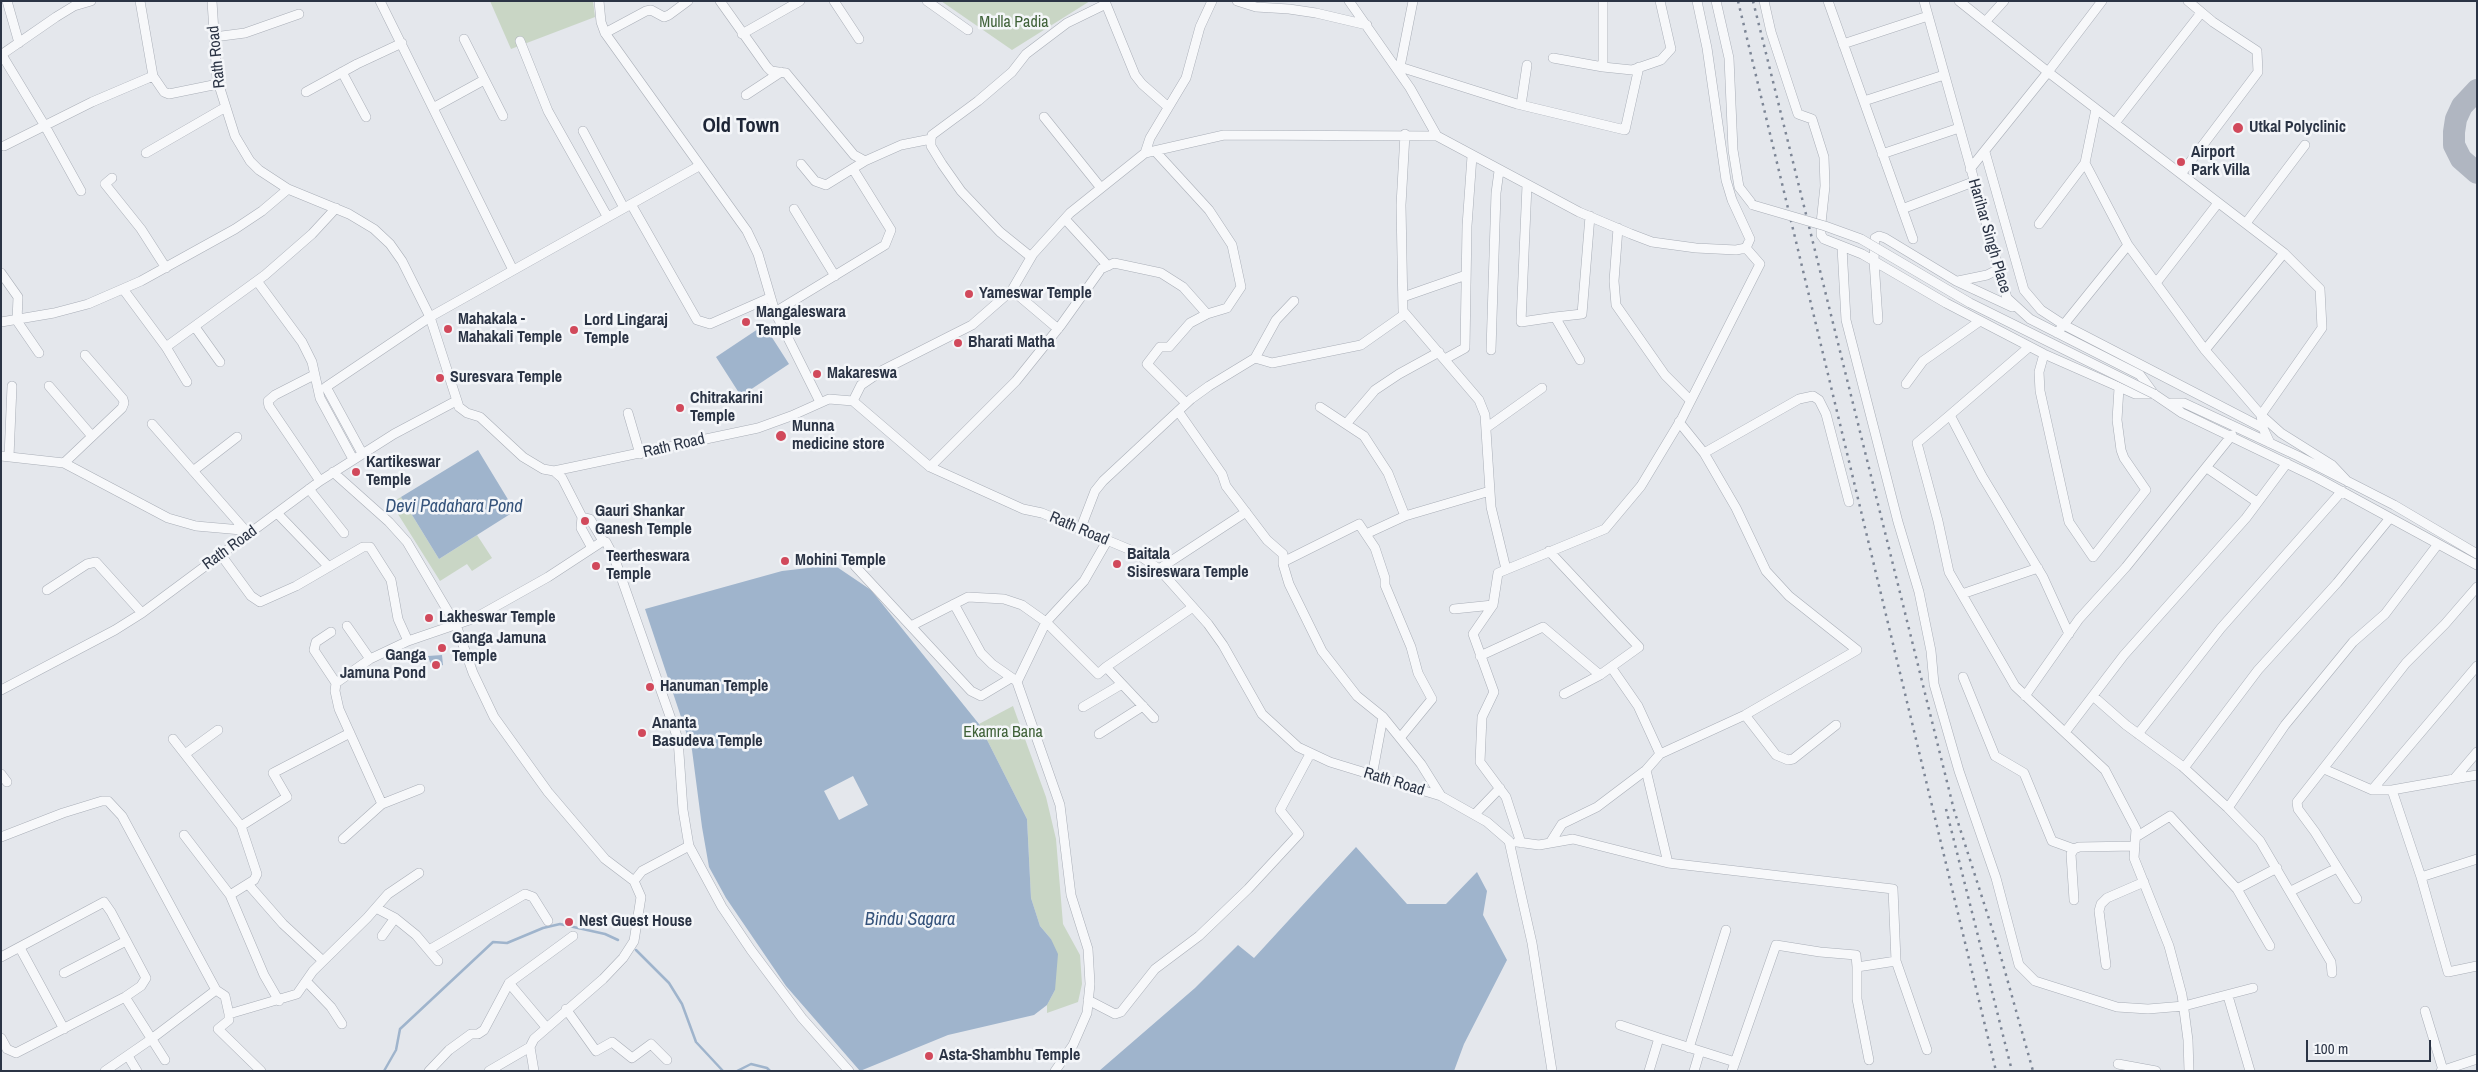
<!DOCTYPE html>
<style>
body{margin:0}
#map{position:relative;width:2478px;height:1072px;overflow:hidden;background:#e4e7ec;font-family:"Archivo Narrow",sans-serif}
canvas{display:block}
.frame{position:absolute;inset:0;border:2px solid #2b3445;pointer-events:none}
.scale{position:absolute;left:2306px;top:1040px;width:125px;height:22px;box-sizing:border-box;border:2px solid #2b3445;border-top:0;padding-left:6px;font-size:15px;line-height:18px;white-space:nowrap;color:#2b3445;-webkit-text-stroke:4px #f4f6f9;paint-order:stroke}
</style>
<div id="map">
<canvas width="2478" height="1072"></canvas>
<div class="frame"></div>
<div class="scale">100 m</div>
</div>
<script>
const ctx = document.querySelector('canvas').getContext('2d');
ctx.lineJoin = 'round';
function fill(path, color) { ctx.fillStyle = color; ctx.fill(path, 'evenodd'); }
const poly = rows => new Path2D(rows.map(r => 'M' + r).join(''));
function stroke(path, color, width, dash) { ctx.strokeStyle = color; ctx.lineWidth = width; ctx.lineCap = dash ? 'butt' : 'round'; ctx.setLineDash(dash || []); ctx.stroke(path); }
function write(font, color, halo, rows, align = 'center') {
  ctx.font = font + ' "Archivo Narrow",sans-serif'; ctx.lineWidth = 5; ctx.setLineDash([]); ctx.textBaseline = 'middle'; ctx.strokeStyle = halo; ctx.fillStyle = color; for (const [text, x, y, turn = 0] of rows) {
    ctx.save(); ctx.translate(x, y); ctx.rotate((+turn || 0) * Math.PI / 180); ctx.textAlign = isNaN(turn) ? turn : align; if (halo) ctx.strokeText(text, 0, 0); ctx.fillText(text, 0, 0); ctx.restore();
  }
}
fill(poly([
 [490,1,593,1,595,17,511,49],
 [941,1,1090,1,1012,50],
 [401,497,439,559,477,535,492,558,472,571,467,564,440,581,391,503],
 [1013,706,1046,797,1056,839,1063,924,1080,955,1082,984,1078,1002,1047,1013,1047,1005,1055,990,1051,939,1040,926,1031,898,1027,819,979,724]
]), '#c9d6c5');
fill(poly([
 [764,325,789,364,741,396,716,357],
 [478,450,515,511,439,559,401,497],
 [834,565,871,590,979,724,1027,819,1031,898,1040,926,1051,939,1058,954,1055,990,1047,1005,1034,1015,948,1035,860,1071,786,986,726,898,709,867,702,827,692,750,645,609,782,571],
 [853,776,868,805,839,820,824,791],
 [442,655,443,665,432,669,428,656],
 [1356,847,1407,904,1446,904,1477,872,1487,891,1483,915,1507,960,1464,1044,1454,1071,1099,1071,1195,988,1238,945,1254,958]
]), '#9fb4cc');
stroke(poly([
 [636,950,669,983,682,1004,696,1042,723,1071],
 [384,1071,396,1050,400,1029,493,942,507,943,543,928,560,924,605,934,618,940],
 [737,1071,751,1064,767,1068,770,1071]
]), '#9fb4cc', 2.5);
stroke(poly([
 [2477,90,2462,106,2456,119,2454,132,2454,145,2461,159,2477,173]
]), '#b0b6c1', 22);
const minor = poly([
 [7,1,19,43],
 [140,1,153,76,164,92,169,94,218,84],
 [212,1,217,79,235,136,250,161,259,170,288,189,349,214,374,229,390,244,402,261,430,317,459,407,467,413,480,417,523,457,543,469,554,471,758,428,791,416,829,399,853,401,930,467,1023,509,1042,513,1133,551,1159,569,1208,624,1223,645,1262,714,1298,747,1330,762,1441,796,1487,822,1509,841,1532,943,1552,1071],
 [380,1,513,270],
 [599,1,601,22,605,33,747,231,758,254,775,312,820,402],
 [720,1,767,67,771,71,786,73,854,155,865,161,901,145,931,139],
 [834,1,859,39],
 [927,1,968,30],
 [1237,1,1256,7,1289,9,1316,13,1367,25],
 [1349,1,1410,88,1437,136,1579,212,1631,234,1652,242,1696,248,1736,250,1746,248,1750,239,1732,200,1726,180,1707,48,1697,1],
 [1603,1,1603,67,1632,70,1661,60,1671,49,1660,1],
 [1716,1,1729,58,1733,150,1739,187,1753,205],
 [1764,1,1771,32,1798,114,1812,119,1824,157,1825,186,1821,223,1821,235,1824,239,1862,254,1946,303,2044,354,2135,394,2154,394,2182,413,2317,478,2477,565],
 [1828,1,1913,239],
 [1924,1,2007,298,2030,319,2140,375,2154,394],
 [1959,1,2048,72,1970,169],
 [2102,1,2048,72,2284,253,2320,289,2322,328,2261,415,2263,428,2270,443],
 [1106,4,1135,75,1142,84,1167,106],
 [1985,22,2004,1],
 [605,33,646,11,651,10,664,17,669,15,688,1],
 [742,34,800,1],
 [214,37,245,33,299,14],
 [464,39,503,116],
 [520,41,548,111,607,216],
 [1843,44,1928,16],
 [1,55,56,17,74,6,91,1],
 [2,55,45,126,81,191],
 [1553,58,1603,67],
 [1400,67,1517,104,1625,130,1639,67],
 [342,72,366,117],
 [1399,72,1413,1],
 [306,92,357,64,402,43],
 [746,95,781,72],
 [1864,101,1944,75],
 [1521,105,1527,65],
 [433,108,484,80],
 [2096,109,2085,163,2128,245],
 [1044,117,1101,188],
 [2115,123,2201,13],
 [583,131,624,208],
 [1405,134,1401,205,1403,311,1479,400,1485,415,1491,507,1506,569],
 [4,146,92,102,153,76],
 [1155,151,1209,210,1232,245,1241,287,1227,308,1207,314],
 [1985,152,2024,290,2041,310,2064,325,2263,428],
 [146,153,224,108],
 [1145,153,1150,138,1186,78,1200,27,1212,1],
 [1882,154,1959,128],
 [801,164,815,181,826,185,865,161],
 [2181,174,2258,72,2257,51,2213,22,2188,1],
 [112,178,105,184,141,229,166,268],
 [1527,185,1521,322,1555,317,1580,360],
 [631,204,697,320,710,324,769,298],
 [794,209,835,276],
 [1902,209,1973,182],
 [1065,219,1108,266],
 [2246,223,2305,145],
 [2039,224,2085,163],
 [1618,228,1614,281,1616,305,1665,375,1690,400],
 [1842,247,1846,320,1898,522,1919,592,1931,651,1934,684,1959,771,1996,878,2019,965,2035,981,2117,1007,2148,1009,2184,1006,2253,988],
 [1031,257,1000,232,961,191,942,164,931,146,931,139,932,135,978,101,1012,72,1026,54,1067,23,1106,4,1105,1],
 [1,273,18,297,17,321,39,353],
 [257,281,302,342,312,362,320,398,353,459],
 [1958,281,1987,275,1999,269],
 [2156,283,2218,203],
 [123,289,166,347,187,382],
 [1012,290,1058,329],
 [1403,297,1466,275],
 [775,312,885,245,891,230,853,169],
 [1555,317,1582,314,1590,216],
 [1878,320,1874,261,1875,238,1879,236,1885,238,1956,281,2012,307],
 [1,322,54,313,88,304,141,281,235,229,262,211,288,189],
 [195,327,220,362],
 [2057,333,2128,245,2205,350,2261,415,2281,433,2332,465,2348,482],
 [166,347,265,275,312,234,336,208],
 [2029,347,1950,415,1982,476,2043,577,2069,634],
 [1491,350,1496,193,1499,171],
 [2205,350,2284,253],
 [2044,354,2039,372,2040,391,2069,522,2093,557,2146,490,2124,458,2121,450,2117,420,2119,388],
 [1255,358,1276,320,1294,301],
 [1445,359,1465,348,1467,226,1472,156],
 [314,375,275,395,268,401,269,406,320,481],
 [1906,384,1923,361,1980,321],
 [49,386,91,435],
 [853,401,861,385,883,370,972,325,1012,290,1033,254,1070,213,1145,153,1224,135,1437,136],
 [2171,403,2184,403,2298,456,2394,505,2477,554],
 [1320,407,1364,436,1388,473,1405,516],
 [1178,411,1222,474,1226,486,1267,540,1283,554,1283,564,1289,584,1322,651,1357,696,1383,717,1372,776],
 [628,413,640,454],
 [1950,415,1917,443,1938,521,1949,572,2015,686,2105,770,2136,829,2134,858,2169,946,2182,995,2188,1040,2189,1071],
 [152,424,245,530],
 [1346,424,1375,390,1399,374,1439,352],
 [1486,428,1542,388],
 [362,453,326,387,430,317,699,166],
 [1704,453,1799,399,1813,396,1819,400,1826,414,1849,502],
 [1,456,64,463,168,518,196,526,253,531],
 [9,457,12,386],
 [64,463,122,408,124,403,123,399,85,355],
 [930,467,1016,381,1061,325,1101,269,1114,263,1161,273,1183,287,1207,314,1190,323,1169,347,1160,347,1147,364,1186,403],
 [2207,468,2257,502],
 [193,471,237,437],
 [554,471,562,478,582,517,581,528,592,548],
 [333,472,389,522,407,542,456,625,473,673,494,717,548,792,605,859,634,881],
 [309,489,344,533],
 [277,513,329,567],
 [582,517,590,519,603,541],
 [1080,530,1095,491,1103,481,1191,399,1209,386,1255,358,1272,363,1361,345,1405,314],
 [1366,534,1405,516,1490,491],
 [1549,551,1639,647,1600,675,1564,694],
 [221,555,251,596,260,602,296,586,363,547,370,547,391,580,398,619,408,641],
 [1283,562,1359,524,1375,548,1385,578,1385,585,1411,647,1418,673,1432,699,1400,738],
 [855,566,971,691,981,696,1011,678],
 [1159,569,1246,512],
 [47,590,87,564,96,562,142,613],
 [1962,594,2038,568],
 [954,604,981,653,992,664,1015,680],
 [1454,609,1493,605],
 [347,626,370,659],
 [911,626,968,597,1004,599,1022,605,1046,622,1098,674,1106,667],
 [331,632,316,642,314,650,336,683,335,691,339,709,382,804],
 [1480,656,1543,627,1600,675],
 [2477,666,2372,790,2392,790,2454,779,2477,752],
 [1963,677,1995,756,2024,773,2052,841,2074,849],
 [336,683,370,659,408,641,475,618,548,577,603,541,606,542,614,557,678,739,683,810,689,846,722,907,751,950,802,1018,849,1071],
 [1,690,115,630,142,613,320,481,394,434,456,401],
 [2025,696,2079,619,2126,567,2232,435],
 [2093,696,2126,725,2182,766,2228,808,2285,725,2353,642,2385,614,2438,544],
 [1083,707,1122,684],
 [1745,715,1776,755,1788,760,1793,759,1836,725],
 [1383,717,1421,764,1441,796],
 [1154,718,1106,667,1193,607],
 [2066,731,2124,655,2246,518,2287,463],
 [1099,734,1143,706],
 [2138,734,2221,628,2342,491],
 [173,739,241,826,257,874,254,880,230,895],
 [185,754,218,730],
 [1660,754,1745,715,1857,650,1789,596,1766,571,1736,508,1704,453,1679,422],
 [2184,768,2258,670,2337,583,2390,518],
 [2324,769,2372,790],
 [1646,770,1668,863],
 [1,774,7,782],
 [2454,779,2477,775],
 [2392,790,2421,877,2477,859],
 [2228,808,2260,841,2331,962,2332,973],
 [1475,814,1500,788],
 [241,826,287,797,273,773,350,733],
 [184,835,230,895,264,975,279,1001],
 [1,837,63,813,102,801,108,801,122,816,216,990],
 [2136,837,2170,816,2237,889,2270,946],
 [343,839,382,804,420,789],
 [1517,842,1539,845,1573,839,1668,863,1893,889,1896,961,1857,967,1856,955,1820,952,1776,945,1732,1071],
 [1521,843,1506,797,1480,762,1482,717,1494,692,1473,634,1493,605,1498,573,1605,529,1641,486,1682,418,1760,264,1746,248],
 [1550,843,1562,824,1597,807,1646,770,1660,754,1638,706,1611,667],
 [2421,877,2448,972,2477,966],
 [248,884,283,924,323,961],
 [2237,889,2277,868],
 [2291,891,2337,868],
 [2357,899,2315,832,2298,809,2297,802,2406,663,2445,624,2477,587],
 [2074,900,2071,854,2074,849,2079,847,2135,846],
 [376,908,395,918,416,935,438,961],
 [382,936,395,918],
 [20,948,64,1029],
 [429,950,525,894,533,897,548,921],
 [1,957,104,902,111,912,146,978,141,986,125,997,16,1053,7,1049,1,1038],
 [1896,961,1927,1050],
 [2106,965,2099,911,2101,904,2107,898,2144,882],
 [1857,967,1857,999,1869,1060],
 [64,973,126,941],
 [306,981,331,1007,342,1024],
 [509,983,573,936],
 [2228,996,2250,1071],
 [125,997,165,1060],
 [1088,1000,1115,1014,1121,1012,1155,969,1199,936,1248,889,1299,834,1280,810,1309,756,1313,755],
 [566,1009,596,1051,612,1042,632,1058,651,1044,667,1060],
 [2425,1011,2443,1070],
 [1620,1025,1659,1038],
 [1689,1048,1726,930],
 [128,1056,137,1071],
 [2118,1064,2156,1071],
 [105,1071,150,1040,216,990,225,996,229,1014],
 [261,1071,218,1029,229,1020,229,1014,297,994,313,971,367,918,388,894,419,873],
 [429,1071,449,1050,471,1034,478,1034,484,1030,509,983,546,1027],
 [489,1071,530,1047],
 [534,1071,530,1047,534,1039,603,979,623,958,634,941,641,897,634,881,642,871,689,846],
 [1055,1071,1073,1045,1087,1013,1090,984,1088,949,1071,895,1060,805,1017,682,1046,622,1084,581,1107,541],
 [1649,1071,1659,1038,1735,1062],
 [1694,1071,1700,1051],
 [2441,1071,2477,1059]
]);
stroke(minor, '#a9aeb7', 10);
stroke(minor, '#f7f8fa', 9);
stroke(poly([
 [1738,1,1996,1071],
 [1753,1,1954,810,1999,950,2033,1071],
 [1946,809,2012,1071]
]), '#7d8696', 2.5, [2.5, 5]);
const minorBridge = poly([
 [1753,205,1825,226,1861,239,1970,303,2154,394]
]);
stroke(minorBridge, '#a9aeb7', 10, []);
stroke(minorBridge, '#f7f8fa', 9);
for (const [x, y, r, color] of [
 [2238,128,6,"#d1495b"],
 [2181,162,5,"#d1495b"],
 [969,294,5,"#d1495b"],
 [746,322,5,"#d1495b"],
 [448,329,5,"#d1495b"],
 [574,330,5,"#d1495b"],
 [958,343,5,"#d1495b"],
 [817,374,5,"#d1495b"],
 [440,378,5,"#d1495b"],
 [680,408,5,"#d1495b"],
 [781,436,6,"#d1495b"],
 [356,472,5,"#d1495b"],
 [585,521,5,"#d1495b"],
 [785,561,5,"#d1495b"],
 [1117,564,5,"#d1495b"],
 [596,566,5,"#d1495b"],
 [429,618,5,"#d1495b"],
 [442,648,5,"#d1495b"],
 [436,665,5,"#d1495b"],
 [650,687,5,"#d1495b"],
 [642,733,5,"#d1495b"],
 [569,922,5,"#d1495b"],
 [929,1056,5,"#d1495b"]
]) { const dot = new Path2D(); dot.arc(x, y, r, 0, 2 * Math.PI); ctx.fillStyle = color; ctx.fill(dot); stroke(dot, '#f4f6f9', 2); }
write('16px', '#3f6138', '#f4f6f9', [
 ["Mulla Padia",1014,23],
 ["Ekamra Bana",1003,733]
]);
write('16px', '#2b3445', '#f4f6f9', [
 ["Rath Road",217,57,-96],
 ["Harihar Singh Place",1989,236,74],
 ["Rath Road",674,446,-13],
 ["Rath Road",1079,529,23],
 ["Rath Road",230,548,-36],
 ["Rath Road",1394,782,17]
]);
write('bold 16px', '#2b3445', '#f4f6f9', [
 ["Utkal Polyclinic",2249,128],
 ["Airport",2191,153],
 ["Park Villa",2191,171],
 ["Yameswar Temple",979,294],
 ["Mangaleswara",756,313],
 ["Temple",756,331],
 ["Mahakala -",458,320],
 ["Mahakali Temple",458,338],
 ["Lord Lingaraj",584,321],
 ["Temple",584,339],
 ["Bharati Matha",968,343],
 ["Makareswa",827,374],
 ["Suresvara Temple",450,378],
 ["Chitrakarini",690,399],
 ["Temple",690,417],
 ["Munna",792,427],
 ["medicine store",792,445],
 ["Kartikeswar",366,463],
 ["Temple",366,481],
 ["Gauri Shankar",595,512],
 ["Ganesh Temple",595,530],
 ["Baitala",1127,555],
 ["Sisireswara Temple",1127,573],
 ["Teertheswara",606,557],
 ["Temple",606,575],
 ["Mohini Temple",795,561],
 ["Lakheswar Temple",439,618],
 ["Ganga Jamuna",452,639],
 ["Temple",452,657],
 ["Ganga",426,656,"right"],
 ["Jamuna Pond",426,674,"right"],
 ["Hanuman Temple",660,687],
 ["Ananta",652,724],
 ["Basudeva Temple",652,742],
 ["Nest Guest House",579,922],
 ["Asta-Shambhu Temple",939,1056]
], 'left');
write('italic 18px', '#34527a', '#f4f6f9', [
 ["Devi Padahara Pond",454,507],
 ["Bindu Sagara",910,920]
]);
write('bold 21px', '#1d2536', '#f4f6f9', [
 ["Old Town",741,126]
]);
</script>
